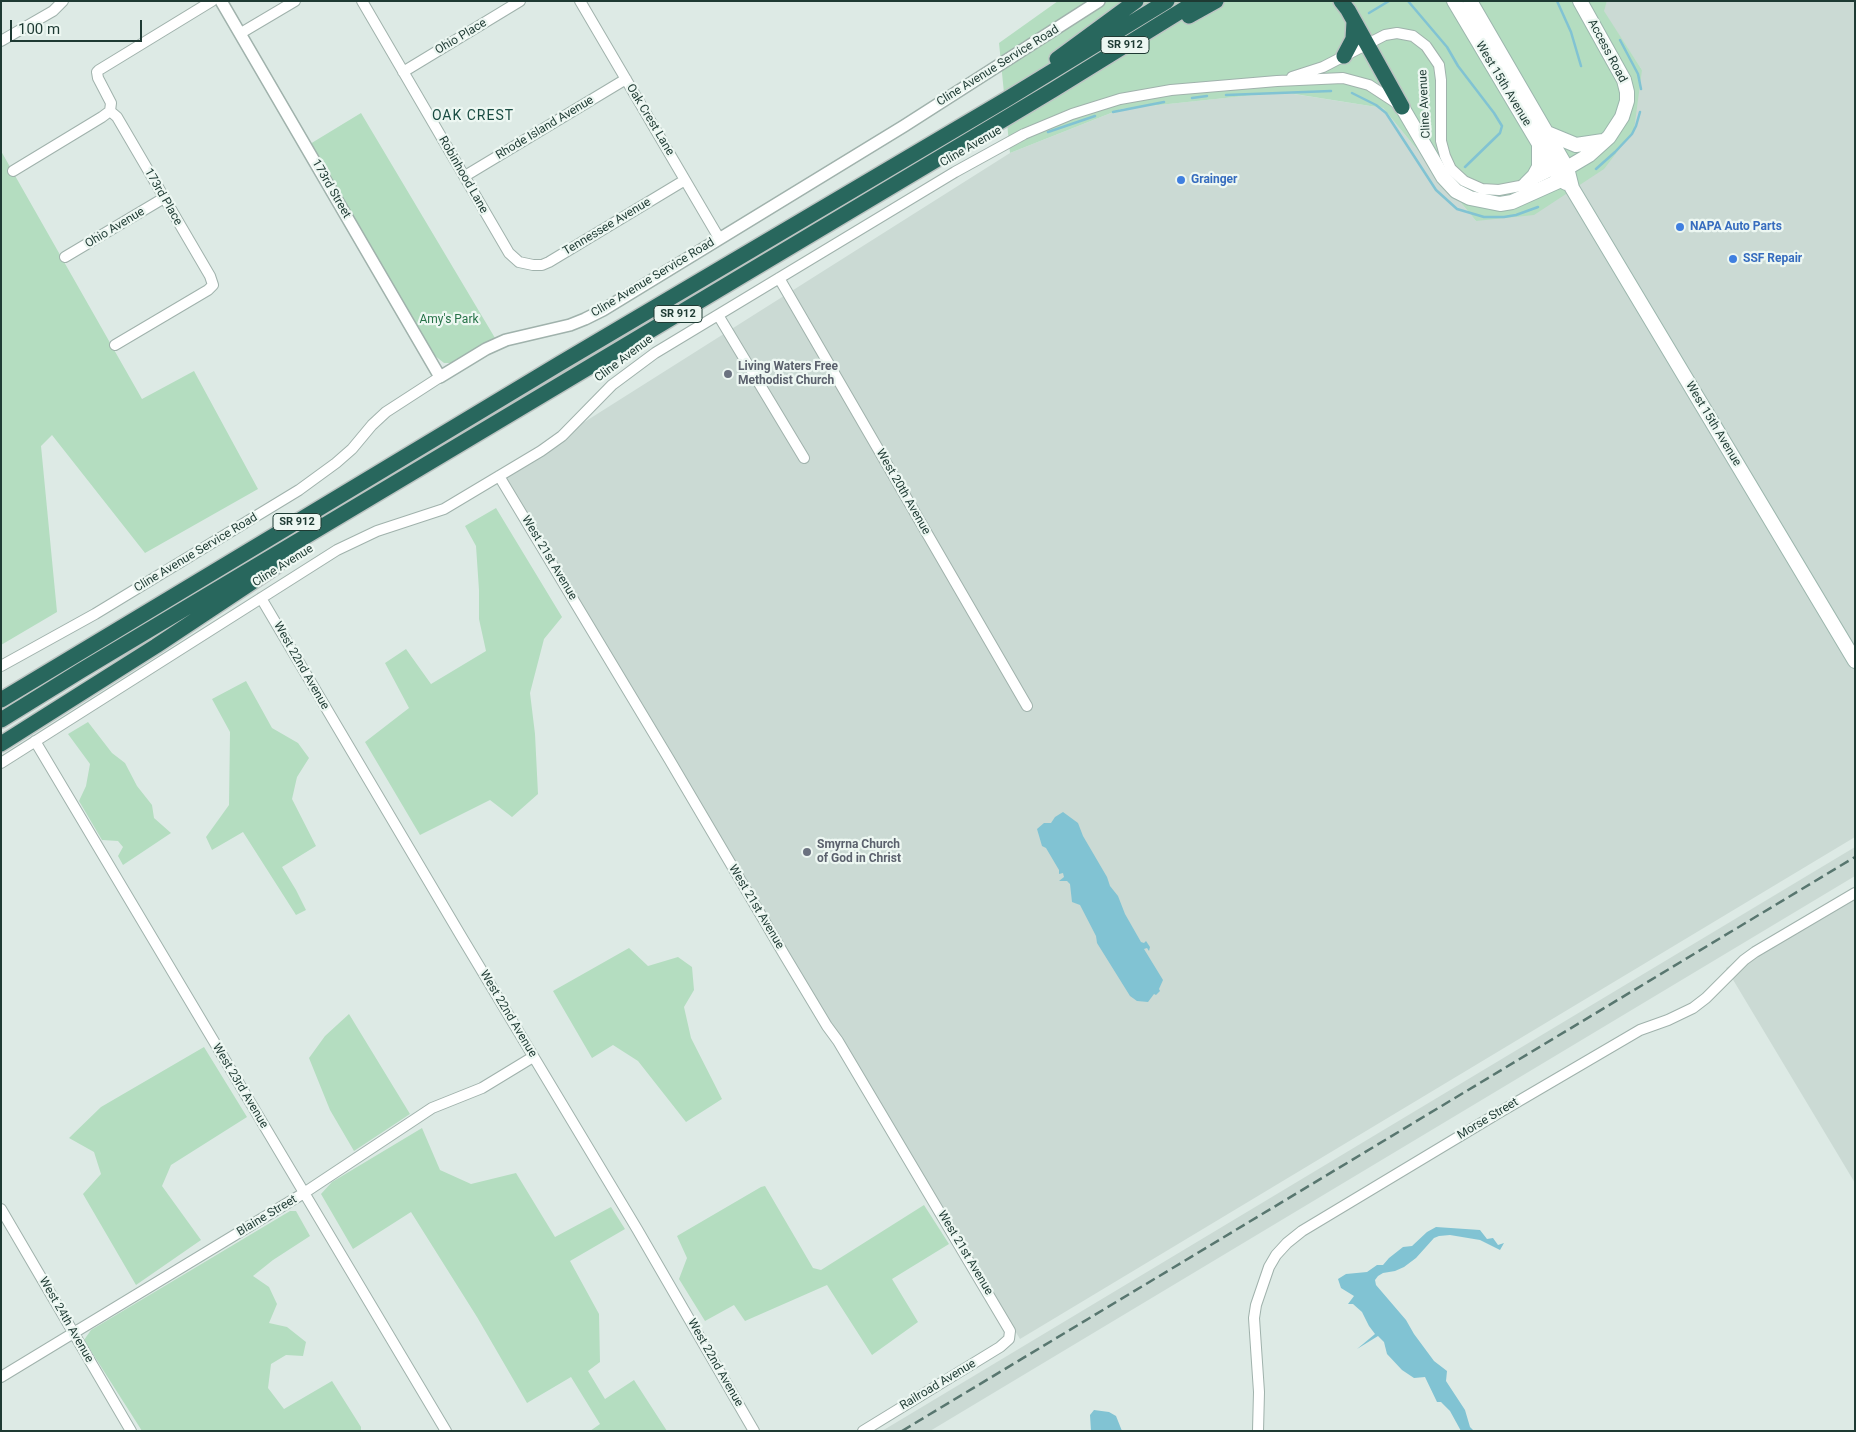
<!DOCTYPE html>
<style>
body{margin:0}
#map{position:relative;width:1856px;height:1432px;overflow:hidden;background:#ddeae5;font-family:Roboto,sans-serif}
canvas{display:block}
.frame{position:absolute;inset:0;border:2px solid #1e3a33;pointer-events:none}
.scale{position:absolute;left:10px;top:20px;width:132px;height:22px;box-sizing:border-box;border:2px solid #1e3a33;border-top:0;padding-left:6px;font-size:15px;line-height:18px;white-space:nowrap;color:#1e3a33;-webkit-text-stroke:4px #edf7f2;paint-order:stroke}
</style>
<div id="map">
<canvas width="1856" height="1432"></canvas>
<div class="frame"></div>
<div class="scale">100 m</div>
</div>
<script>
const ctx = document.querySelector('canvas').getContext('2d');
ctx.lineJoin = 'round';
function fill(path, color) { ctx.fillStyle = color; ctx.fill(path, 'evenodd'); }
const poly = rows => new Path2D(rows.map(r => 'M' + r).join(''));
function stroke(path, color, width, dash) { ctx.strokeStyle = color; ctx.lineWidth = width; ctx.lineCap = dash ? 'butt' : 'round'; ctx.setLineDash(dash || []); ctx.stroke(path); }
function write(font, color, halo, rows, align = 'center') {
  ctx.font = font + ' Roboto,sans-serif'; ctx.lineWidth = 4.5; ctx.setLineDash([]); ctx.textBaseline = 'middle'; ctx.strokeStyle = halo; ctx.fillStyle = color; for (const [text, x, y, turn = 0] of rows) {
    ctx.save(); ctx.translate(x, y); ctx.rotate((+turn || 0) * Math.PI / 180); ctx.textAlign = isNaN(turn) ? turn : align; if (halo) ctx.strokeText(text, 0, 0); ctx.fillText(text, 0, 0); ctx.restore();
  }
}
fill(poly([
 [1607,1,1855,1,1855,837,1020,1339,499,476,1010,153,1121,109,1281,92,1383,108,1476,221,1642,70,1603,11],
 [1855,847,1855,876,930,1431,882,1431],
 [1855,890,1855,1183,1726,968]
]), '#cbdad4');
fill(poly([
 [1058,1,1607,1,1604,11,1642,70,1634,130,1604,169,1534,215,1476,221,1383,108,1282,92,1121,109,1010,153,999,43],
 [361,113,495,338,453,363,444,363,434,355,310,144],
 [1,151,142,399,194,371,258,489,145,553,52,435,41,446,57,612,1,645],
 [496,508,562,617,544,639,530,693,535,734,538,794,512,817,490,800,420,835,365,742,409,708,385,663,406,649,431,684,486,651,479,619,479,590,476,546,465,526],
 [246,681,272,728,298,743,309,758,297,777,292,799,316,846,282,867,296,890,306,910,296,915,243,832,212,850,206,837,229,805,230,732,212,699],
 [88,722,112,753,125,763,137,786,152,805,154,818,171,833,123,865,118,856,123,847,118,841,102,840,79,801,86,786,90,764,68,734],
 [629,948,648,966,678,957,692,967,694,990,684,1007,691,1038,722,1099,686,1122,638,1061,613,1045,592,1058,553,991],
 [349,1014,410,1114,354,1151,330,1110,309,1058,325,1036],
 [204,1047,247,1117,171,1165,162,1186,201,1240,136,1285,83,1194,101,1174,94,1152,69,1138,101,1107],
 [422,1128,440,1170,471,1184,516,1173,555,1237,611,1207,625,1229,570,1261,599,1314,600,1362,588,1371,605,1399,634,1380,667,1431,590,1431,600,1424,571,1377,527,1403,477,1317,411,1212,353,1249,321,1194,332,1182],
 [765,1186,813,1268,821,1270,924,1205,949,1244,892,1279,918,1322,872,1355,827,1285,745,1321,734,1305,705,1321,679,1279,687,1258,677,1236,761,1187],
 [290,1211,296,1211,310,1236,273,1260,253,1276,269,1287,277,1304,269,1323,287,1327,306,1342,303,1356,286,1355,271,1364,268,1388,284,1409,332,1381,361,1427,361,1431,142,1431,84,1340,91,1330]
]), '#b4ddc0');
fill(poly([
 [1063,812,1078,823,1083,836,1107,877,1110,886,1118,896,1125,914,1141,942,1144,943,1146,941,1150,947,1149,951,1147,948,1144,949,1163,980,1159,989,1160,991,1156,995,1154,994,1148,1002,1137,1001,1130,996,1097,943,1096,936,1080,905,1072,902,1070,884,1067,881,1059,881,1064,877,1063,873,1059,874,1059,870,1046,848,1042,846,1037,829,1044,823,1051,823,1055,817],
 [1436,1227,1480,1230,1487,1239,1493,1238,1498,1245,1504,1243,1500,1250,1480,1240,1450,1235,1439,1236,1434,1238,1416,1258,1404,1267,1395,1271,1383,1273,1378,1276,1375,1280,1376,1285,1406,1320,1414,1334,1434,1361,1447,1371,1446,1381,1465,1410,1470,1427,1474,1431,1461,1431,1450,1411,1441,1402,1437,1402,1425,1377,1414,1378,1402,1370,1387,1354,1384,1342,1378,1336,1357,1349,1375,1334,1369,1326,1362,1312,1353,1304,1348,1304,1354,1296,1341,1288,1338,1279,1346,1274,1367,1272,1377,1265,1383,1265,1389,1258,1403,1247,1412,1246,1427,1232],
 [1094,1410,1109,1412,1116,1416,1122,1431,1091,1431,1090,1415]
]), '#81c3d3');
stroke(poly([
 [1408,1,1447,47,1458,66,1494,113,1502,126,1500,133,1465,167],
 [1557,1,1571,32,1581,66],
 [1369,13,1389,1],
 [1620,40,1638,74,1641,89],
 [1352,93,1376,105,1386,113,1436,190,1457,209,1484,217,1504,217,1516,215,1538,207],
 [1226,95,1331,91],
 [1192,98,1207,96],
 [1113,112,1164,102],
 [1048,132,1095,116],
 [1596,169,1615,152,1632,134,1636,126,1640,112]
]), '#81c3d3', 2.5);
const minor = poly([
 [362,1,509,253,519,262,533,265,542,265,549,262,685,180],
 [580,1,719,238],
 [241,33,295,1],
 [1,41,53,11,63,1],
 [403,72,520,1],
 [1292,77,1323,67,1385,35,1397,33,1413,36,1426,46,1439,65,1441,80,1441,141,1445,156,1451,169,1464,181,1482,189,1499,190,1520,186,1555,169,1561,169],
 [110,111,117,117,210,276,213,285,208,290,115,345],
 [13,171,102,117,110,111,111,103,98,78,97,72,99,70,212,1],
 [465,176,626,79],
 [65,257,164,198],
 [779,278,1027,706],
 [718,315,804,458],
 [499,476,669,759,785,956,827,1026,838,1041,1010,1331,1009,1339,1000,1347,863,1431],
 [261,598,461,936,637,1229,754,1431],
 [1,666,95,614,299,490,336,463,352,449,372,425,386,412,440,377],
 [35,741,446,1431],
 [1,763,337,550,377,531,444,509,541,451,562,436,612,385,655,353,955,172,1024,134,1072,114,1120,99,1171,90,1277,81,1343,78,1369,85,1398,104],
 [1,1209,131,1431],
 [1,1377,304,1193,432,1108,482,1088,533,1057],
 [1258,1431,1259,1392,1254,1318,1256,1305,1269,1267,1276,1255,1287,1243,1302,1231,1500,1112,1640,1030,1668,1020,1693,1008,1706,998,1744,960,1755,952,1855,893]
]);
const tertiary = poly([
 [221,1,440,377,486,349,506,340,570,325,585,319,603,310,904,126,1099,1]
]);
const secondary = poly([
 [1454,1,1539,144,1561,180,1566,183],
 [1470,1,1567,168,1572,188,1855,661],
 [1402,107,1443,177,1456,191,1470,198,1500,204,1512,202,1561,180,1567,168],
 [1547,133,1576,145,1603,141],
 [1567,168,1589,155,1609,137,1622,117,1627,101,1627,92,1624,80,1580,1],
 [1526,184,1534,176,1539,167,1539,145]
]);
const motorway = poly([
 [1341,1,1348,10,1402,107],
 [1189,16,1216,1],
 [1344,56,1353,39,1354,22],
 [1057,59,1136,1],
 [1,700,559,364,1007,99,1167,1],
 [1,720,82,670,1053,90,1197,1],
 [1,744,156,646,275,567,289,552]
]);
stroke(minor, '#a0b2ac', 12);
stroke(tertiary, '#a0b2ac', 14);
stroke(secondary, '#9cb6ad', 16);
stroke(motorway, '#bcc4c2', 18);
stroke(minor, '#fff', 10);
stroke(tertiary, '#fff', 11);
stroke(secondary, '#fff', 14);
stroke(motorway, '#28675d', 15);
stroke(poly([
 [902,1431,1855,857]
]), '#58766f', 2.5, [10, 5]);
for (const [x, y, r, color] of [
 [1181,180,5,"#3f7fe0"],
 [1680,227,5,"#3f7fe0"],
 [1733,259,5,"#3f7fe0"],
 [728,374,5,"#6b7280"],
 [807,852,5,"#6b7280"]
]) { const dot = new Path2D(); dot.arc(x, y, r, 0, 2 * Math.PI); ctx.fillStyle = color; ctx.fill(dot); stroke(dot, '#edf7f2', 2); }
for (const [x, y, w] of [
 [1125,45,48],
 [678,314,48],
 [297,522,48]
]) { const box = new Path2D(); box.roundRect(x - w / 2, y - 8.5, w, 17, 4); ctx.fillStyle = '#edf7f2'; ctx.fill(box); stroke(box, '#1e3a33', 1); }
write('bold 11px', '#1e3a33', null, [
 ["SR 912",1125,45],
 ["SR 912",678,314],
 ["SR 912",297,522]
]);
write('12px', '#1e3a33', '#edf7f2', [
 ["Ohio Place",461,37,-31],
 ["Access Road",1607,51,62],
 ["Cline Avenue Service Road",998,66,-32],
 ["West 15th Avenue",1503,84,59],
 ["Cline Avenue",1425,104,-93],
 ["Oak Crest Lane",650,120,59],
 ["Rhode Island Avenue",545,128,-31],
 ["Cline Avenue",971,147,-30],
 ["Robinhood Lane",463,175,60],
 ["173rd Street",331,189,60],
 ["173rd Place",163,197,60],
 ["Tennessee Avenue",607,227,-31],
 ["Ohio Avenue",115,228,-31],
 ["Cline Avenue Service Road",653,278,-31],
 ["Cline Avenue",624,359,-37],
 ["West 15th Avenue",1713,424,59],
 ["West 20th Avenue",903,492,60],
 ["Cline Avenue Service Road",196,553,-31],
 ["West 21st Avenue",549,558,59],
 ["Cline Avenue",283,566,-32],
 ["West 22nd Avenue",301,666,60],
 ["West 21st Avenue",756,907,59],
 ["West 22nd Avenue",508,1014,59],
 ["West 23rd Avenue",240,1086,59],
 ["Morse Street",1488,1119,-31],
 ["Blaine Street",267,1216,-31],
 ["West 21st Avenue",965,1253,59],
 ["West 24th Avenue",66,1320,60],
 ["West 22nd Avenue",715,1363,60],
 ["Railroad Avenue",938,1385,-31]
]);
write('bold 12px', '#366cbe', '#edf7f2', [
 ["Grainger",1191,180],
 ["NAPA Auto Parts",1690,227],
 ["SSF Repair",1743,259]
], 'left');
write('12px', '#267247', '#edf7f2', [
 ["Amy's Park",449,320]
]);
write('bold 12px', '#5b616d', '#edf7f2', [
 ["Living Waters Free",738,367],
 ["Methodist Church",738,381],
 ["Smyrna Church",817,845],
 ["of God in Christ",817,859]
], 'left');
ctx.letterSpacing = '1px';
write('14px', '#194c42', '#edf7f2', [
 ["OAK CREST",473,116]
]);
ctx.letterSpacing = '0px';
</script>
